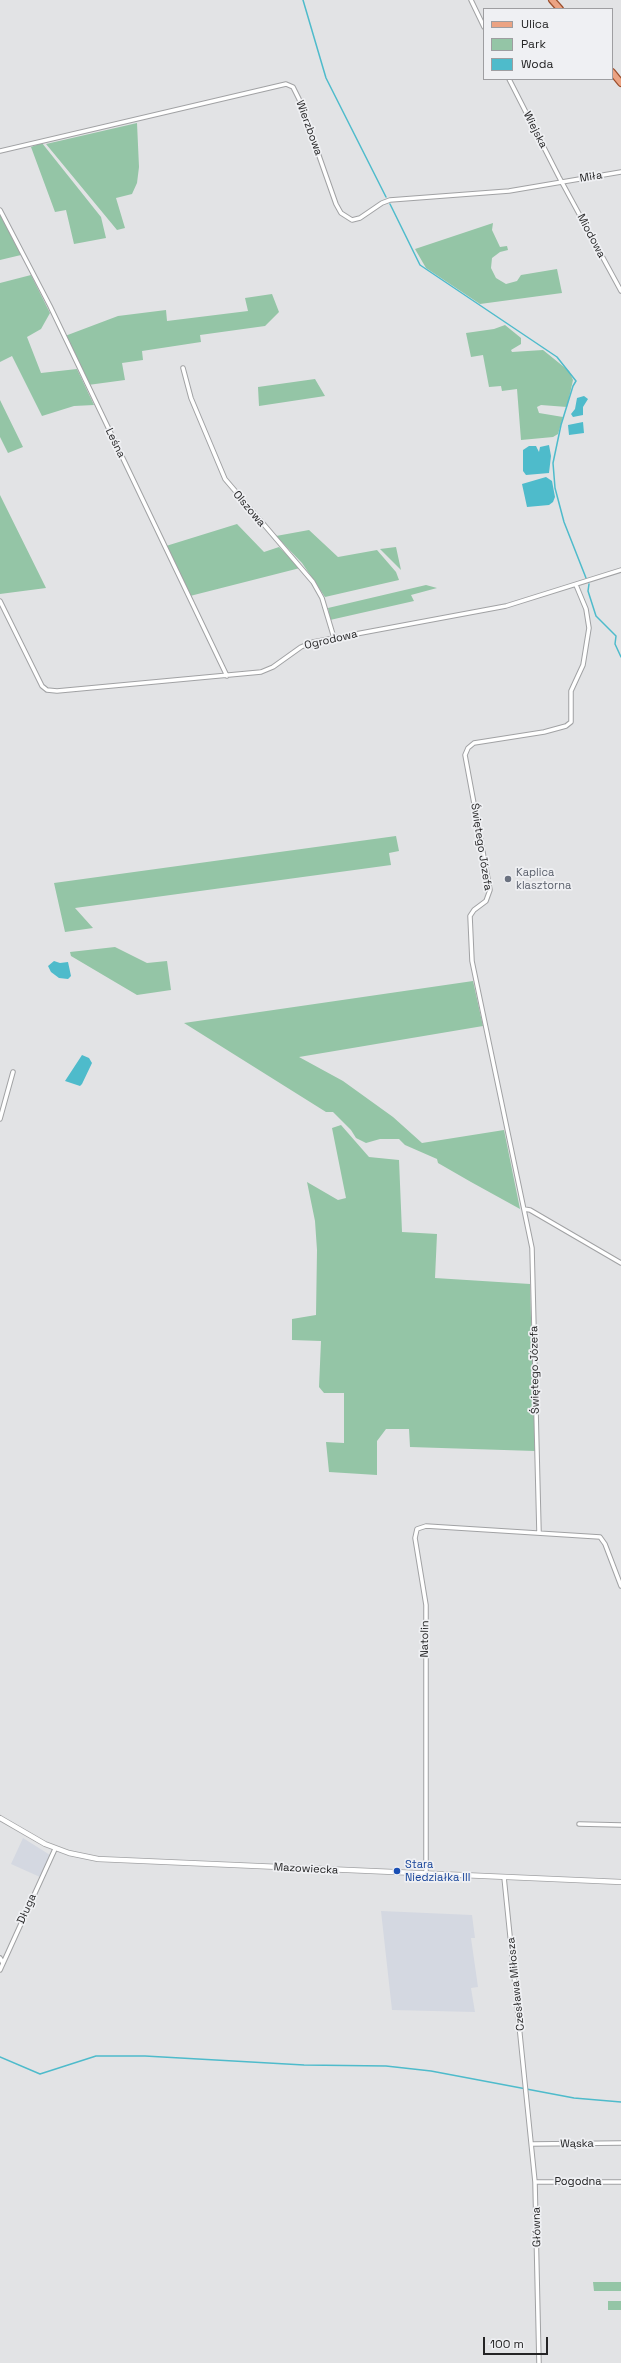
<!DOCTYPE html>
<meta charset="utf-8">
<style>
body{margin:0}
#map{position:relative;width:621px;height:2363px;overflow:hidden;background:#e2e3e5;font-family:"Space Grotesk",sans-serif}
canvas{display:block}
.legend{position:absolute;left:483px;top:8px;width:130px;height:72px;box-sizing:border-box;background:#eff0f3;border:1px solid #9e9ea1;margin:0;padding:5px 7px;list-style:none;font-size:12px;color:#242425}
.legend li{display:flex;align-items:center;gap:8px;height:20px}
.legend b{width:20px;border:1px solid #9e9ea1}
.scale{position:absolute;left:483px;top:2337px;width:65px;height:18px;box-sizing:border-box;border:2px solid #242425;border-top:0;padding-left:5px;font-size:12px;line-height:14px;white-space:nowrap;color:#242425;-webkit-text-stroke:3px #eff0f3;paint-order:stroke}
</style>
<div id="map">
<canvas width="621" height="2363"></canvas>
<ul class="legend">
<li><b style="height:5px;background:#eba383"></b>Ulica</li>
<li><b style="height:11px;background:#94c5a6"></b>Park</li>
<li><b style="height:11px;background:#4ebbcb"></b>Woda</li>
</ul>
<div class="scale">100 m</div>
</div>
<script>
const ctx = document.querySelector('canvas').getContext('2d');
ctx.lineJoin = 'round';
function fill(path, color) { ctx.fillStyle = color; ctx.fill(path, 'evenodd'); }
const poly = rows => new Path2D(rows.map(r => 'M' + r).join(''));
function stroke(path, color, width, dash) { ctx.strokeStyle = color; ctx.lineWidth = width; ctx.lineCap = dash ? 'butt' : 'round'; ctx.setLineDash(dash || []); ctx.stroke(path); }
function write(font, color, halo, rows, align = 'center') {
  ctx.font = font + ' "Space Grotesk",sans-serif'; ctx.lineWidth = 3.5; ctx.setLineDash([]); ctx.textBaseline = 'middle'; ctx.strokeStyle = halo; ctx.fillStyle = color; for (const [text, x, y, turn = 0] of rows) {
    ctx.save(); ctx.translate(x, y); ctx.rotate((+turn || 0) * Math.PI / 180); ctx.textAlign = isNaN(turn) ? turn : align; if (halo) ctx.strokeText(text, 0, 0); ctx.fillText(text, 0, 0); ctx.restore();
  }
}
fill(poly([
 [23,1838,50,1855,40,1877,11,1864],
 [381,1911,472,1915,475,1938,471,1938,478,1987,471,1988,475,2012,392,2010]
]), '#d4d8e1');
fill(poly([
 [137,123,139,167,137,183,132,194,116,198,125,228,117,230,46,144],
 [42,143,101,217,106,238,74,244,66,210,55,212,31,147],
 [0,214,21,255,0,260],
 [493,223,492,230,500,247,507,246,508,250,500,252,492,258,491,268,496,278,506,284,517,281,521,275,557,269,562,293,480,304,426,268,415,249],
 [31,275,50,313,41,329,27,337,41,373,77,369,94,405,74,406,42,416,12,356,0,362,0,283],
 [272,294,279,312,265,326,200,335,201,342,142,351,143,360,122,363,125,380,88,385,65,336,118,316,166,310,167,321,248,311,245,298],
 [505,325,521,338,521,344,511,350,512,352,543,350,569,371,573,380,567,407,541,405,537,407,539,413,563,417,558,434,553,437,521,440,517,389,502,391,501,386,489,387,483,355,471,357,466,333,494,329],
 [315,379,325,396,259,406,258,387],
 [0,400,23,447,8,453,0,437],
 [0,495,46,588,0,594],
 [237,524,264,552,279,547,300,568,190,596,166,546],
 [309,530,338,557,377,550,396,572,399,580,325,597,302,563,276,536],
 [396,547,401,570,380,549],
 [426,585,437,588,411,595,414,601,330,620,328,608],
 [396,836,399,851,389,853,391,865,75,908,93,928,65,932,54,883],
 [115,947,147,963,167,961,171,990,137,995,71,956,70,952],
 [473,981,483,1026,299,1057,343,1081,393,1117,422,1143,504,1130,520,1209,471,1182,438,1163,437,1159,405,1145,399,1139,380,1139,366,1143,356,1138,351,1130,333,1112,326,1112,184,1023],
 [341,1125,369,1157,399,1160,402,1232,437,1234,435,1278,530,1284,535,1451,410,1447,409,1429,386,1429,377,1441,377,1475,329,1472,326,1442,344,1443,344,1393,324,1393,319,1387,321,1341,292,1340,292,1319,316,1315,317,1250,315,1221,307,1182,338,1200,346,1198,332,1128],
 [593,2282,621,2282,621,2291,594,2291],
 [608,2301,621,2301,621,2310,608,2310]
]), '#94c5a6');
fill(poly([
 [584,396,588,399,583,407,583,415,573,417,571,414,575,409,577,398],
 [583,422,584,433,569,435,568,425],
 [549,445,551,456,549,473,526,475,523,471,523,450,529,446,536,446,539,452,540,447],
 [546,477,552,481,555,497,553,502,549,505,527,507,522,484],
 [54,961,60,963,68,962,71,976,68,979,59,978,51,972,48,966],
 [82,1055,89,1058,92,1063,82,1084,80,1086,65,1081]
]), '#4ebbcb');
stroke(poly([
 [303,0,326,78,386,197],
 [390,204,420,265,557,357,576,381,573,386,561,425,553,463,555,488,564,522,586,578],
 [589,584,588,591,596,616,616,636,615,644,621,657],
 [0,2057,40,2074,96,2056,145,2056,304,2065,386,2066,431,2071,574,2098,621,2102]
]), '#4ebbcb', 1.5);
const minor = poly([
 [471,0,484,27],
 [509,79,559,177,621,291],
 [0,151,286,84,293,87,299,99,336,204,341,213,352,220,360,218,382,203,390,200,509,191,621,172],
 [0,210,50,306,227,676],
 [183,368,191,398,225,479,313,582,322,598,334,638],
 [0,601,42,686,47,690,57,691,261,672,273,667,301,647,313,642,506,606,621,570],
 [0,1119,13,1072],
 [524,1209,530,1210,621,1263],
 [539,1532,532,1248,472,961,470,916,474,910,486,901,490,890,465,755,468,748,474,743,544,732,566,726,571,722,571,691,583,665,589,628,586,609,576,585],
 [579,1824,621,1825],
 [426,1874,426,1605,415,1538,417,1529,426,1526,600,1537,605,1544,621,1586],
 [504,1877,535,2182,539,2363],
 [0,1958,3,1963],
 [0,1970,55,1849],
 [532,2144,621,2143],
 [535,2182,621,2182]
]);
const tertiary = poly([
 [0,1818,45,1844,69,1853,98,1859,621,1882]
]);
const primary = poly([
 [552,0,560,9],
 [612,72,621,83]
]);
stroke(minor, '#a1a2a4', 5.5);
stroke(tertiary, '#a1a2a4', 6);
stroke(primary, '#9c4f2d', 8);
stroke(minor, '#fff', 3.5);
stroke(tertiary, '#fff', 4.5);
stroke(primary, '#eba383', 5.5);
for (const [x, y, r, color] of [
 [508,879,4,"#6b7280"],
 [397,1871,4,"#1a4fb4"]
]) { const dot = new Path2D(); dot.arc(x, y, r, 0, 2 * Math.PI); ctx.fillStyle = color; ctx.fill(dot); stroke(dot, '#eff0f3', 1.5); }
write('11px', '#242425', '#eff0f3', [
 ["Wierzbowa",309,128,70],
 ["Wiejska",535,130,63],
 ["Miła",591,177,-9],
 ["Miodowa",591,236,62],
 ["Leśna",115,443,64],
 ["Olszowa",249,509,50],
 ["Ogrodowa",331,640,-13],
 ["Świętego Józefa",481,847,81],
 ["Świętego Józefa",535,1370,-91],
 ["Natolin",425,1639,-89],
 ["Mazowiecka",306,1869,3],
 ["Długa",27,1909,-66],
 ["Czesława Miłosza",516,1984,-96],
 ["Wąska",577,2144,-1],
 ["Pogodna",578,2182],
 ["Główna",537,2227,-91]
]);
write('11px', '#5b616d', '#eff0f3', [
 ["Kaplica",516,873],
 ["klasztorna",516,886]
], 'left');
write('11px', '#164399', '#eff0f3', [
 ["Stara",405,1865],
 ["Niedziałka III",405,1878]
], 'left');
</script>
